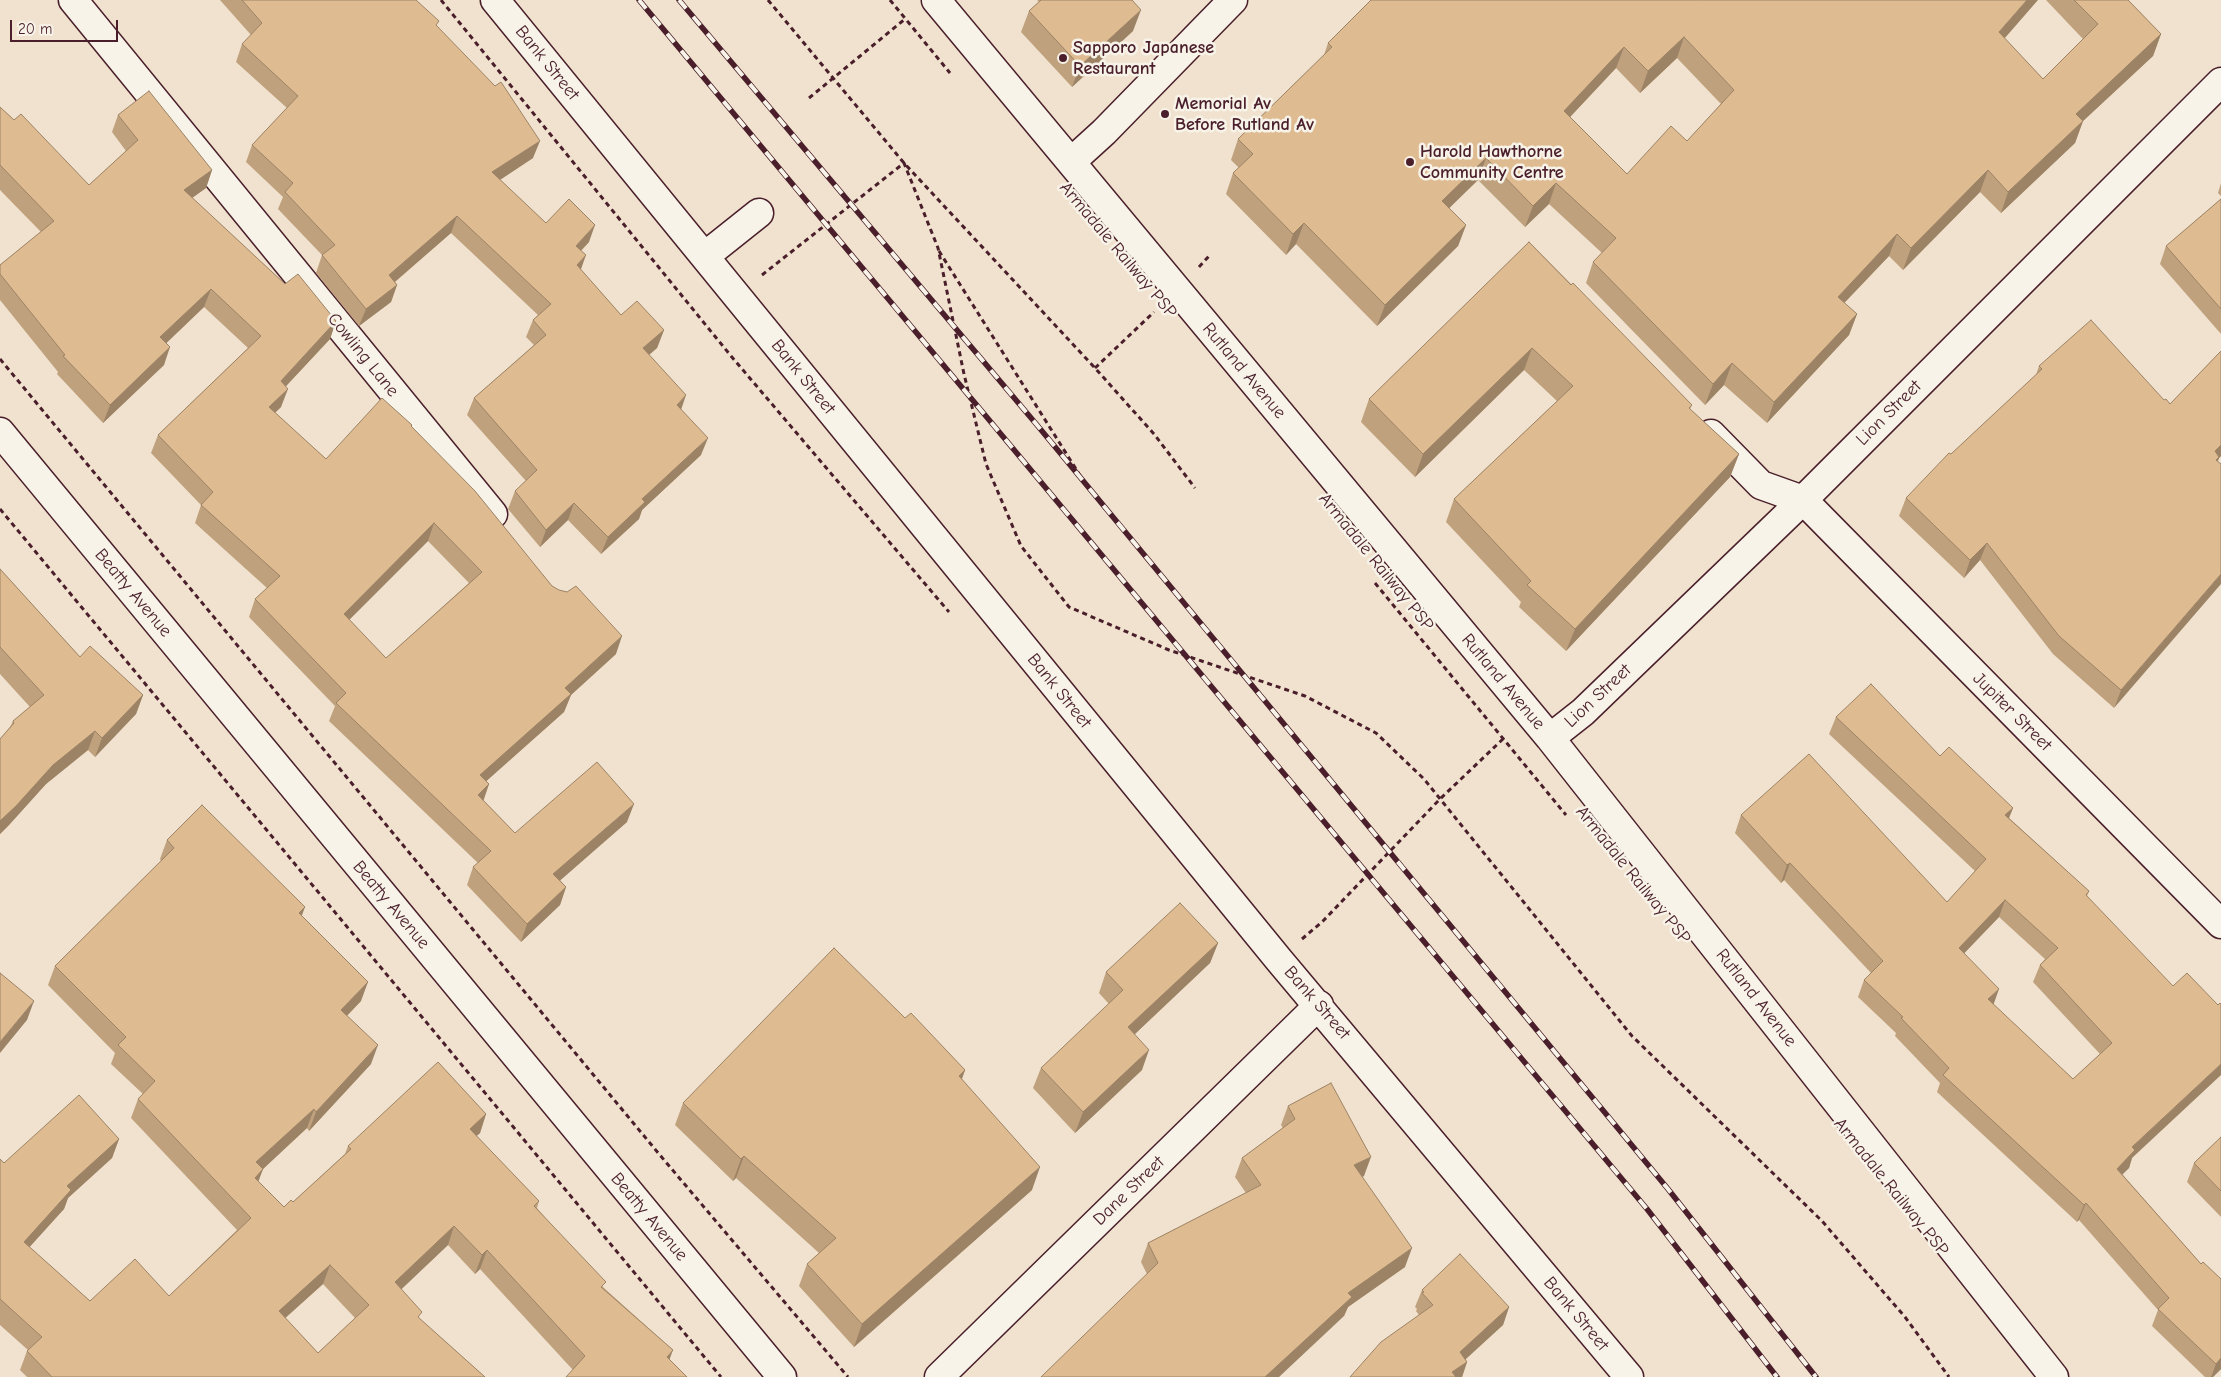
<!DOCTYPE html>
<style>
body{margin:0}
#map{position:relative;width:2221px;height:1377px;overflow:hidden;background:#f0e2ce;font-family:"Comic Neue",sans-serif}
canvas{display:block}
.scale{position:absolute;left:10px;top:20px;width:108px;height:22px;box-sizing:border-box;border:2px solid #4a1f2b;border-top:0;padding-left:6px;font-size:15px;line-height:18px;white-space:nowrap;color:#4a1f2b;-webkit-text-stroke:4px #f7f3e8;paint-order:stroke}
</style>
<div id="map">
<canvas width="2221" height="1377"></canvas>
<div class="scale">20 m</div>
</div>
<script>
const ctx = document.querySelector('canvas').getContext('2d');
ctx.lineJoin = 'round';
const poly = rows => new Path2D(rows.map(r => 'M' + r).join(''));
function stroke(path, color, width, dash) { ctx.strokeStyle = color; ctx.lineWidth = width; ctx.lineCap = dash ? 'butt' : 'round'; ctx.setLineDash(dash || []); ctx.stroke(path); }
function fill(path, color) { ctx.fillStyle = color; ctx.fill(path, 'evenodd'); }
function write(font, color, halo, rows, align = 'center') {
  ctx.font = font + ' "Comic Neue",sans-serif'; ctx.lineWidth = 5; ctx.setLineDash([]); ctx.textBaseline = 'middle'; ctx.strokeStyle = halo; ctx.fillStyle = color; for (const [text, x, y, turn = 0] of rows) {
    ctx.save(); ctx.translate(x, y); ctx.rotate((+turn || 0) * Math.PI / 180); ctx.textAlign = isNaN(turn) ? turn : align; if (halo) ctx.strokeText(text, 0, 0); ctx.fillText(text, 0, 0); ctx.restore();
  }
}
const minor = poly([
 [73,0,493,514],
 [495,0,1279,960,1629,1377],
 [936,0,1550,738,2054,1377],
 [1071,162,1104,132,1233,0],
 [705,256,759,213],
 [0,432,782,1377],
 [1711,434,1761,485,1803,500,2221,924],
 [1550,738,1583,712,1803,500,2221,82],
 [939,1377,1319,1005]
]);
stroke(minor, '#4a1f2b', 31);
stroke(poly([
 [441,0,731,356,949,612],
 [768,0,904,163,1095,368,1154,434,1195,488],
 [890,0,950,73],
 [809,98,905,19],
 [939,251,1086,485],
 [1199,267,1209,256],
 [762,275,904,163,938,248,964,374,986,464,1021,546,1069,607,1169,650,1305,696,1376,733,1424,779,1632,1036,1822,1221,1905,1317,1949,1377],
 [0,359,659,1154,848,1377],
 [1095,368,1154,312],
 [0,509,721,1377],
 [1375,583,1566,815],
 [1302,939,1323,921,1440,799,1504,738]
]), '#4a1f2b', 3, [5, 4]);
stroke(minor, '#f7f3e8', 28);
const rail = poly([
 [639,0,1647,1209,1777,1377],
 [679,0,1037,425,1668,1189,1816,1377]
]);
stroke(rail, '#4a1f2b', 5.5);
stroke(rail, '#f7f3e8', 4, [11]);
fill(poly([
 [220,0,416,0,437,26,533,158,500,180,546,223,589,242,581,251,581,270,621,315,664,330,657,348,649,355,681,410,701,455,642,510,639,519,601,554,568,520,540,547,508,509,515,491,526,481,467,415,474,398,534,345,526,337,533,320,538,315,451,233,395,282,397,285,391,302,359,326,316,273,322,255,278,209,283,197,246,162,252,145,287,108,236,62,242,44,251,35],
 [1037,0,1133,0,1133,31,1072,87,1021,32,1029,11,1039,2],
 [1371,0,2004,38,2043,79,2083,39,2046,0,2128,0,2161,34,2153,56,2083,121,2075,143,2001,213,1980,192,1903,270,1889,256,1844,303,1857,314,1849,335,1767,423,1724,385,1705,405,1586,283,1593,262,1602,253,1549,204,1525,227,1478,180,1449,208,1466,225,1458,246,1377,326,1296,244,1286,255,1226,194,1233,173,1239,168,1231,160,1238,139,1324,55,1328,43],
 [1677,58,1721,104,1687,141,1627,174,1570,117,1616,68,1640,93],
 [0,107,14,120,89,185,126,151,112,132,118,115,212,170,206,188,192,198,285,284,336,321,330,339,286,386,281,407,275,413,326,459,412,427,552,586,616,654,571,695,564,712,486,781,489,784,483,800,515,833,627,822,560,880,566,887,560,905,521,942,467,885,473,867,478,863,329,721,335,706,249,617,255,599,267,588,195,523,201,505,151,453,158,435,248,348,204,307,166,343,164,365,103,423,57,374,58,372,0,300,0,265,41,232,0,190],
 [428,541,469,583,386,658,349,620],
 [2221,183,2221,196,2218,193],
 [2221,199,2221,334,2160,264,2166,246],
 [1529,242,1692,405,1690,409,1739,454,1730,477,1566,651,1519,607,1521,602,1446,522,1454,499,1557,401,1524,370,1415,477,1361,422,1369,399],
 [2221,351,2221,456,2219,458,2114,708,2053,654,1980,560,1964,578,1899,516,1906,498,1951,454,2036,375,2039,366,2164,400,2170,404],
 [0,569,80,657,143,695,136,714,95,757,88,750,46,784,9,825,0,834,0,739,10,727,13,721,30,707,0,674],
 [1836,717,1940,756,2013,808,2009,818,2089,891,2087,896,2132,1158,2129,1168,2122,1174,2201,1264,2221,1279,2221,1369,2213,1377,2205,1377,2152,1326,2158,1310,2079,1220,2077,1222,1937,1092,1940,1083,1895,1036,1896,1033,1858,997,1864,980,1871,973,1784,880,1781,883,1735,833,1741,815,1947,902,1975,871,1829,734],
 [1999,917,2045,959,2040,965,2033,982,2100,1054,2073,1079,1993,1004,1964,953],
 [167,840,301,916,361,1001,347,1016,371,1064,309,1131,307,1128,263,1169,258,1181,284,1207,293,1202,345,1154,348,1146,486,1114,480,1133,476,1136,539,1201,537,1208,604,1288,673,1350,573,1370,480,1269,475,1274,448,1245,401,1289,420,1319,485,1377,27,1377,20,1370,27,1351,28,1350,0,1325,0,1159,4,1163,119,1139,112,1158,68,1198,64,1209,29,1247,90,1301,169,1296,237,1230,131,1118,138,1099,143,1094,111,1064,115,1053,48,985,55,966,161,861,160,859],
 [323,1284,355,1318,318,1353,285,1318],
 [1218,943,1210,963,1135,1034,1142,1070,1075,1133,1033,1088,1041,1068,1109,1004,1099,993,1106,972],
 [905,1018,965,1070,962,1079,1032,1190,854,1347,799,1286,807,1264,819,1253,736,1178,733,1181,675,1125,683,1103],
 [1288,1106,1364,1176,1362,1177,1405,1267,1348,1307,1344,1316,1147,1274,1141,1262,1148,1243,1246,1193,1235,1177,1242,1158,1283,1128,1281,1125],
 [2221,1137,2221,1217,2187,1182,2194,1163],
 [1422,1290,1509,1307,1503,1325,1465,1359,1467,1362,1462,1377,1350,1377,1419,1315,1416,1311,1417,1309,1415,1307]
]), '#c0a17d');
fill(poly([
 [2027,0,2038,0,1991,54,1999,32],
 [1141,10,1133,31,1072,87,1080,66],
 [2161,34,2153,56,2068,135,2076,114],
 [1684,37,1677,58,1640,93,1648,71],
 [1624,47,1616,68,1556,132,1564,111],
 [2083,121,2075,143,2001,213,2008,192],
 [540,141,533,158,486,189,492,172],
 [1486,158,1478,180,1434,223,1442,201],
 [212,170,206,188,178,208,184,190],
 [1988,170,1980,192,1903,270,1911,248],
 [1556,183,1549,204,1525,227,1533,206],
 [457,216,451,233,383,292,389,275],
 [1304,223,1296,244,1286,255,1293,234],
 [595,225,589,242,569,263,576,246],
 [1466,225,1458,246,1377,326,1385,305],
 [1897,234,1889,256,1830,318,1838,297],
 [586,255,580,272,577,265],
 [397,285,391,302,359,326,366,309],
 [211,289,204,307,154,355,160,337],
 [1857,314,1849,335,1767,423,1774,402],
 [336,321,330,339,274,399,281,381],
 [664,330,657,348,637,365,643,348],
 [170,347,164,365,103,423,110,405],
 [1532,348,1524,370,1415,477,1423,454],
 [1732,363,1724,385,1705,405,1713,384],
 [288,389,281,407,262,425,269,407],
 [686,395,680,413,677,405],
 [708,438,701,455,642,510,639,519,601,554,608,537,642,499],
 [2221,445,2221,456,2219,458,2213,475,2215,451],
 [1739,454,1730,477,1566,651,1575,629],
 [574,503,568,520,540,547,546,530],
 [434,523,428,541,337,632,344,614],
 [1987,543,1980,560,1964,578,1970,560],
 [2221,574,2221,584,2114,708,2121,690],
 [622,636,616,654,571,695,564,712,473,793,480,775,565,688],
 [143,695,136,714,95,757,102,738],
 [95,731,88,750,46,784,9,825,0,834,0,821,53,765],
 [489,784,483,802,478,795],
 [634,804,627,822,547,892,553,874],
 [2013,808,2006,825,2005,815],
 [1790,863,1784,880,1781,883,1787,865],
 [566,887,560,905,521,942,527,924],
 [2005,900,1999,917,1953,965,1959,948],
 [305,907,298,926,299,913],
 [1218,943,1210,963,1120,1048,1128,1027],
 [368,982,361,1001,334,1029,341,1010],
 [1999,989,1993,1006,1988,999],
 [34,1001,27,1020,0,1053,0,1042],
 [378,1045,371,1064,309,1131,316,1112],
 [1149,1050,1142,1070,1075,1133,1083,1112],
 [2221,1064,2221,1075,2132,1158,2129,1168,2111,1186,2117,1169,2132,1147],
 [965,1070,957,1092,959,1076],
 [314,1109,307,1128,263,1169,256,1188,248,1197,256,1162],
 [486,1114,480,1133,463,1149,470,1129],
 [119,1139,112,1158,68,1198,64,1209,17,1261,24,1242,67,1186],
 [744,1156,736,1178,733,1181,741,1159],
 [1371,1157,1364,1176,1347,1185,1354,1165],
 [1040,1167,1032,1190,854,1347,862,1324],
 [2086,1203,2079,1220,2077,1222,2084,1205],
 [454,1226,448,1245,388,1302,395,1282],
 [1412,1248,1405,1267,1348,1307,1344,1316,1279,1377,1265,1377,1348,1293],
 [487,1250,480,1269,475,1274,482,1255],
 [330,1265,323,1284,272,1330,279,1311],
 [1509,1307,1503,1325,1454,1370,1460,1352],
 [673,1350,666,1369,667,1357],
 [2221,1358,2221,1369,2213,1377,2211,1377,2216,1364],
 [1467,1362,1462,1377,1451,1377,1452,1372]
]), '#9c8366');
const building = poly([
 [242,0,416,0,439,21,436,25,495,86,501,82,540,141,492,172,546,223,569,199,595,225,576,246,586,255,577,265,621,315,637,301,664,330,643,348,686,395,677,405,708,438,642,499,645,502,608,537,574,503,546,530,515,491,537,470,474,398,546,335,533,320,551,304,457,216,389,275,397,285,366,309,322,255,335,245,285,192,293,183,252,145,298,96,242,44,262,23,242,0],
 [1041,0,1132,0,1141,10,1080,66,1029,11,1041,0],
 [1371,0,2027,0,1999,32,2043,79,2098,24,2074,0,2128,0,2161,34,2076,114,2083,121,2008,192,1988,170,1911,248,1897,234,1838,297,1857,314,1774,402,1732,363,1713,384,1593,262,1616,238,1556,183,1533,206,1486,158,1442,201,1466,225,1385,305,1304,223,1293,234,1233,173,1253,154,1238,139,1332,47,1328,43,1371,0],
 [1684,37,1734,90,1687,141,1671,126,1627,174,1564,111,1624,47,1648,71,1684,37],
 [149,91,212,170,184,190,285,284,298,274,336,321,281,381,288,389,269,407,326,459,382,398,412,425,411,426,475,491,552,586,559,590,567,592,576,586,622,636,565,688,571,694,480,775,489,784,478,795,515,833,597,762,634,804,553,874,566,887,527,924,473,867,491,851,336,703,346,693,255,599,280,576,201,505,213,492,158,435,261,336,211,289,160,337,170,347,110,405,63,356,65,355,0,274,0,265,54,221,0,165,0,107,14,120,21,114,89,185,138,140,118,115,149,91],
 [434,523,482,572,386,658,344,614,434,523],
 [2221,199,2221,309,2166,246,2221,199],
 [1529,242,1571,285,1573,283,1692,405,1689,408,1739,454,1575,629,1527,585,1531,581,1454,499,1573,386,1532,348,1423,454,1369,399,1529,242],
 [2091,320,2164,400,2166,399,2170,404,2221,351,2221,445,2215,451,2219,457,2216,460,2221,464,2221,574,2121,690,2059,636,1987,543,1970,560,1906,498,1949,453,1951,454,2042,369,2039,366,2091,320],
 [0,569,80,657,90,646,143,695,102,738,95,731,53,765,16,806,0,821,0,739,14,723,13,721,44,695,0,647,0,569],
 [1871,684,1940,756,1949,747,2013,808,2005,815,2089,891,2086,895,2173,986,2187,973,2218,1005,2220,1003,2221,1004,2221,1064,2132,1147,2135,1150,2117,1169,2201,1264,2203,1262,2221,1279,2221,1358,2216,1364,2158,1309,2169,1298,2086,1203,2084,1205,1943,1075,1949,1068,1901,1018,1903,1017,1864,980,1883,961,1790,863,1787,865,1741,815,1809,754,1947,902,1986,859,1836,717,1871,684],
 [2005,900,2058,948,2040,965,2112,1043,2073,1079,1988,999,1999,989,1959,948,2005,900],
 [202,805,305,907,299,913,368,982,341,1010,378,1045,316,1112,314,1109,256,1162,263,1169,255,1178,284,1207,291,1200,293,1202,351,1149,348,1146,438,1062,486,1114,470,1129,539,1201,534,1206,606,1282,601,1287,673,1350,667,1357,687,1377,566,1377,585,1356,487,1250,482,1255,454,1226,395,1282,422,1312,418,1317,485,1377,52,1377,27,1351,42,1337,0,1299,0,1159,4,1163,79,1095,119,1139,67,1186,71,1190,24,1242,90,1301,135,1259,169,1296,251,1218,138,1099,155,1081,118,1045,126,1037,55,966,174,848,167,840,202,805],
 [330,1265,369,1305,318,1353,279,1311,330,1265],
 [1180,903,1218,943,1128,1027,1149,1050,1083,1112,1041,1068,1123,990,1106,972,1180,903],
 [834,948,905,1018,911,1013,965,1070,959,1076,1040,1167,862,1324,807,1264,836,1238,744,1156,741,1159,683,1103,834,948],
 [0,973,34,1001,0,1042,0,973],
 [1331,1083,1371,1157,1354,1165,1412,1248,1348,1293,1352,1297,1265,1377,1041,1377,1158,1263,1148,1243,1261,1185,1242,1158,1295,1119,1288,1106,1331,1083],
 [2221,1137,2221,1191,2194,1163,2221,1137],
 [1460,1254,1509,1307,1460,1352,1467,1362,1452,1372,1456,1377,1350,1377,1381,1342,1433,1305,1422,1293,1424,1292,1422,1290,1460,1254]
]);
fill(building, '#dfbb91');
stroke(building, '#9c8366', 1);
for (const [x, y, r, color] of [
 [1063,58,5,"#4a1f2b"],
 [1165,114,5,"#4a1f2b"],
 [1410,162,5,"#4a1f2b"]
]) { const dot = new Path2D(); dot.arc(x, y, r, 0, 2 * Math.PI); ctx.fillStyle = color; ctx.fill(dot); stroke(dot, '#f7f3e8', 2); }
write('bold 18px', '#4a1f2b', '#f7f3e8', [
 ["Sapporo Japanese",1073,48],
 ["Restaurant",1073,69],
 ["Memorial Av",1175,104],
 ["Before Rutland Av",1175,125],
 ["Harold Hawthorne",1420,152],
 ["Community Centre",1420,173]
], 'left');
write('18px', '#4a1f2b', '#f7f3e8', [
 ["Bank Street",547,63,51],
 ["Armadale Railway PSP",1118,250,50],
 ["Cowling Lane",363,355,51],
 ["Rutland Avenue",1244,371,50],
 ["Bank Street",803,377,51],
 ["Lion Street",1889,413,-45],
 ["Armadale Railway PSP",1376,562,51],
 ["Beatty Avenue",133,593,50],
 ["Rutland Avenue",1503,682,50],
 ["Bank Street",1059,691,51],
 ["Lion Street",1598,696,-43],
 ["Jupiter Street",2012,712,45],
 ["Armadale Railway PSP",1633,875,51],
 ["Beatty Avenue",391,905,50],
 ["Rutland Avenue",1756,998,52],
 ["Bank Street",1317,1003,49],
 ["Armadale Railway PSP",1891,1187,51],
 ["Dane Street",1129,1191,-44],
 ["Beatty Avenue",649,1217,50],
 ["Bank Street",1576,1314,50]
]);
</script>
